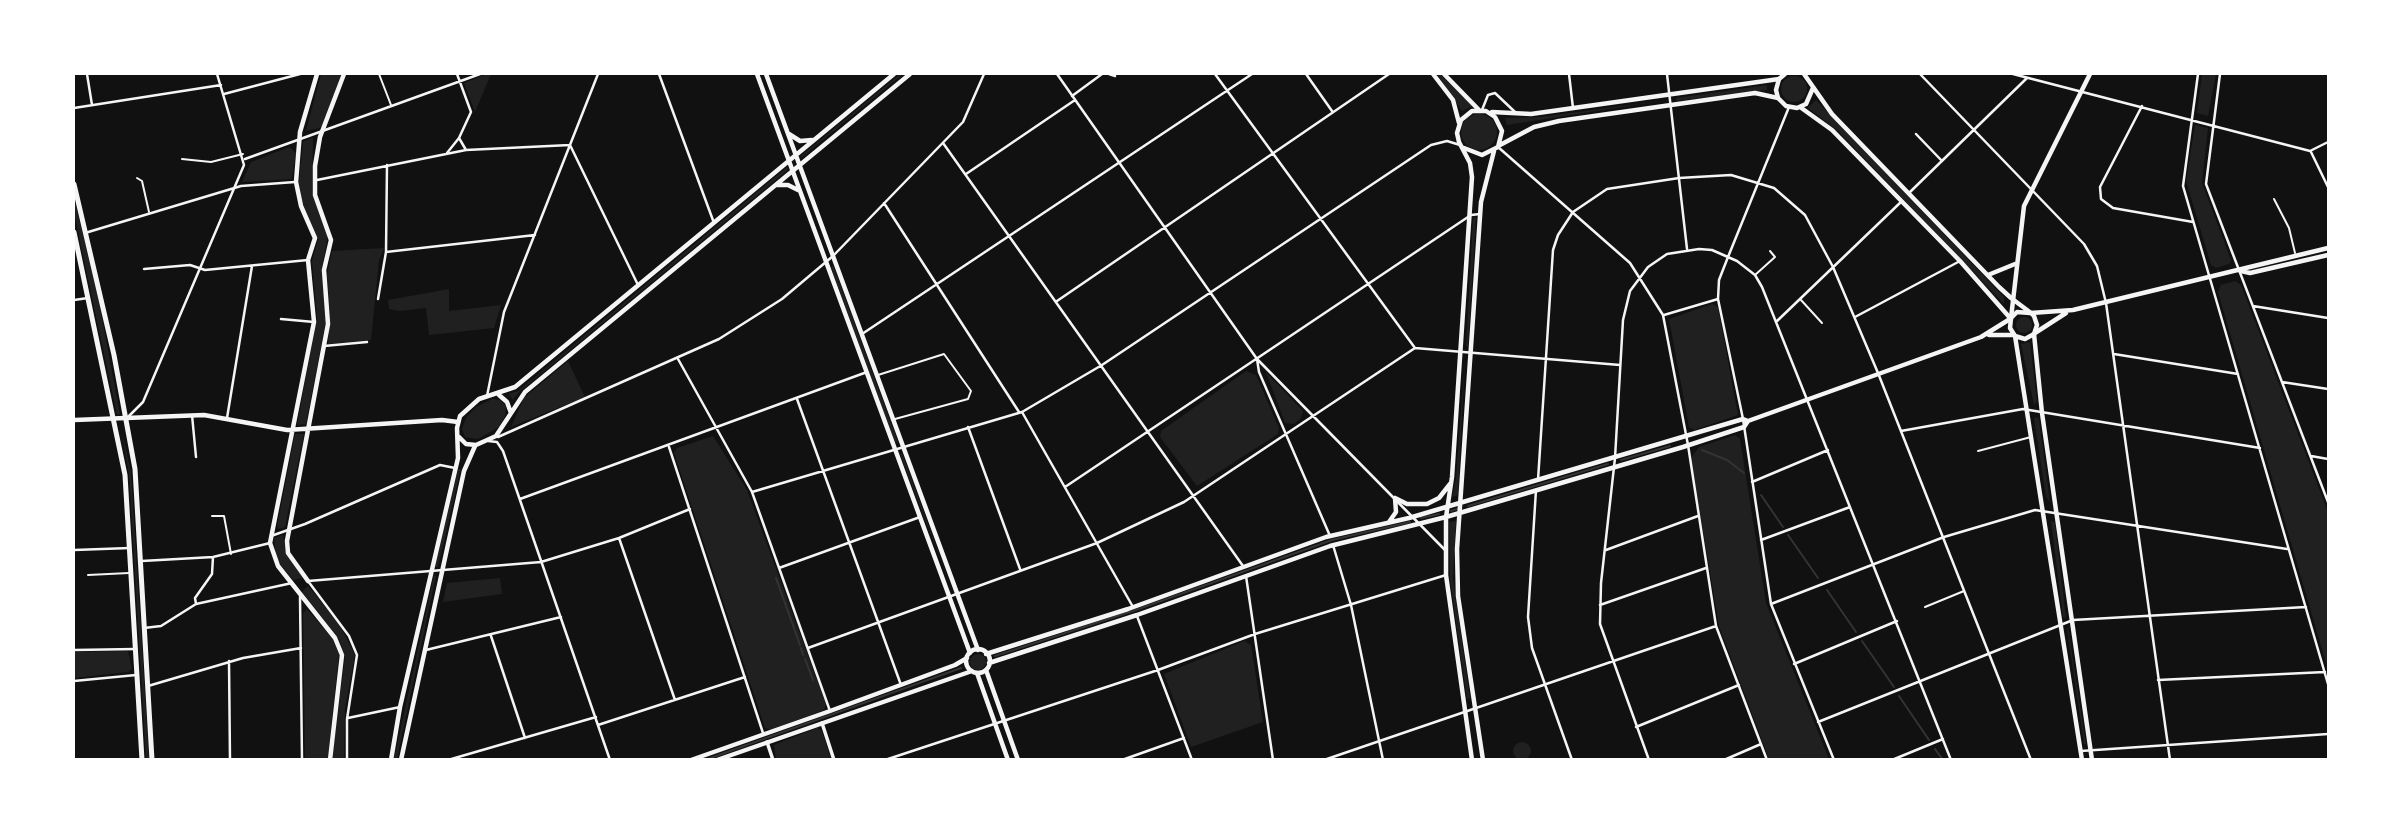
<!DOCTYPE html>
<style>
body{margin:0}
#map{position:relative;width:2402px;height:833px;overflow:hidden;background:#111;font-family:"Fira Sans",sans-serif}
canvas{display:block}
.frame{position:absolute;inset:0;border:75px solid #fff;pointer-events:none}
</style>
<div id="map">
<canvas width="2402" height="833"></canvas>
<div class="frame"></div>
</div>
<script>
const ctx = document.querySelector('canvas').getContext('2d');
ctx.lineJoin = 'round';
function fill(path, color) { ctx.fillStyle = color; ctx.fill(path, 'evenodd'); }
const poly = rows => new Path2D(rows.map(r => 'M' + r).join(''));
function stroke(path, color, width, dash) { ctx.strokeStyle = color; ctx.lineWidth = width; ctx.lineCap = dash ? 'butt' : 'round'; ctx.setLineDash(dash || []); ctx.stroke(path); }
fill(poly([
 [321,74,341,74,326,119,320,128,306,131],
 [487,74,491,74,475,112,464,83],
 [900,74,903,74,801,158,801,156],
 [1437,74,1440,74,1473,106,1462,111],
 [2202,74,2216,74,2208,116,2197,113],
 '1781 89a13 13 0 1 1 26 0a13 13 0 1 1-26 0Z',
 [1767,85,1767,90,1676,101,1676,98],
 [1667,100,1507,125,1505,118,1541,117],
 [1816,100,2004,297,2004,304,1838,131,1808,108],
 '1461 132a18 18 0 1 1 36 0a18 18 0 1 1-36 0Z',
 [2195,125,2208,128,2202,183,2231,260,2229,264,2216,268,2211,265,2186,181],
 [313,137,312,193,328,235,322,267,326,320,306,424,297,425,317,317,312,261,318,239,302,202,299,181,303,142],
 [289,147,296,153,292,179,242,182,251,162],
 [787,167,788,170,519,392,513,400,509,394,518,391],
 [74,197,99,302,120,414,117,415,74,213],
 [1473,218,1476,218,1468,346,1466,346],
 [384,248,379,260,371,340,328,344,330,317,327,275,332,251],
 [833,265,898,442,895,443,831,267],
 [2235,281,2241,285,2328,512,2328,670,2218,292,2221,285],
 [449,289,449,311,501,305,494,328,429,335,426,308,399,311,389,309,388,300],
 [1712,304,1718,307,1738,415,1694,430,1689,427,1669,319],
 '2016 325a8 8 0 1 1 16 0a8 8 0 1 1-16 0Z',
 [2030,342,2037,401,2034,405,2021,344],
 [1465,359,1458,495,1452,497,1456,478],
 [568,361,585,397,511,427,524,398],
 [1246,371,1256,375,1279,428,1278,434,1197,486,1160,437,1161,431],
 [1266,372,1303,411,1301,418,1294,424,1285,423],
 [492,399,500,400,506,406,505,416,499,427,478,439,465,437,462,429,466,418,476,407],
 [2036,417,2039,419,2050,502,2046,497,2034,419],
 [121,429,131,472,149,759,146,759,129,474],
 [295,434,304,434,285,527,279,529,277,526],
 [1735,435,1740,439,1766,603,1829,759,1769,759,1719,626,1691,458,1699,447],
 [713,436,747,490,826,704,824,710,771,730,765,728,674,453,677,448],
 [902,453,952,590,900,454],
 [458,469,461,469,438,567,435,567],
 [1456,521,1453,578,1470,698,1467,699,1450,580,1449,522],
 [2051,521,2055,523,2066,618,2063,617],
 [283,535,286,554,303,578,293,580,276,559,274,538],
 [434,575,436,576,397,759,394,759],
 [500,578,502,594,443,602,447,583],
 [308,586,338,622,355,655,345,708,344,759,332,759,345,656,339,639,302,592],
 [307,609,333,639,339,653,328,759,305,759,303,613],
 [2068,627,2086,744,2084,744,2067,629],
 [1244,641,1251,645,1263,722,1191,747,1164,674],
 [128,651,132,669,128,672,74,678,74,652],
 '970 662a8 8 0 1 1 16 0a8 8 0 1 1-16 0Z',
 [817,728,822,731,831,759,776,759,774,745],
 '1513 751a9 9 0 1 1 18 0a9 9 0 1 1-18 0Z'
]), '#202020');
stroke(poly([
 [1702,450,1727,460,1744,473],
 [1621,460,1670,446],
 [1761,495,1783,527],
 [1468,506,1608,464],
 [1451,511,1457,509],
 [1421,518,1439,514],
 [1788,535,1818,578],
 [776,578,800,645],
 [1827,590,1856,632],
 [1862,641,1894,687],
 [801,648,803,655],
 [995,656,1133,611,1332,540,1410,522],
 [805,659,813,680],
 [1899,696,1929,740],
 [1935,749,1943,760],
 [705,760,961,668]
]), '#333', 2);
stroke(poly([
 [379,74,391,105],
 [182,159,211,162,243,154],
 [137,178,142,181,149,212],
 [2274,199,2289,228,2295,253],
 [1755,275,1775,257,1770,251],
 [1801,300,1822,323],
 [878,375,944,354,971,391,968,399,895,419],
 [1978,451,2031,437],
 [212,516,224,516,231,554],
 [88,575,129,573],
 [1925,607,1964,591]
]), '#f5f5f5', 2);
stroke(poly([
 [87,74,92,105],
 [659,74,714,223],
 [1057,74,1257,359,1445,550],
 [1109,74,1115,76],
 [1215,74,1415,348],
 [1306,74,1332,111],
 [1569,74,1573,108],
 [1667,74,1687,249],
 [1920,74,2084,244,2097,266,2106,303,2170,760],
 [2013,74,2310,151,2328,142],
 [2198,74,2183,186,2328,684],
 [2220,74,2206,184,2328,502],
 [224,94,300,74],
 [1072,96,1102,74],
 [2142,106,2100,187,2101,199,2113,208,2193,222],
 [1789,107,1728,257,1719,280,1718,299,1743,419,1771,604,1834,760],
 [74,108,221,85],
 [1482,110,1488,95,1495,93,1515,112],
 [1916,134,1942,161],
 [459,138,466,150],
 [943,143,1243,566],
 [1498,147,1630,263,1663,315,1688,445,1716,626,1767,760],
 [2311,152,2328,187],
 [447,153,459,138,471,112,457,74],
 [245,159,480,74],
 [966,174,1075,100],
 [317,180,466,150,570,145,638,285],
 [1909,193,2027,78],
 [884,203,1019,412],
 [85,233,241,186,295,182],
 [386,252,535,235],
 [144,269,190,265,205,270,308,260],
 [378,299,386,252,387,165],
 [74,300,88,298],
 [1057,301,1389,74],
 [2253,306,2328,318],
 [1664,315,1718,299],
 [1855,317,1960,261],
 [281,319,314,322],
 [1776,322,1902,201],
 [862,334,1252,74],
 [324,346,367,342],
 [2114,354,2238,374],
 [678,359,752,492,830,711],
 [1257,359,1259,372,1330,536],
 [2282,382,2328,389],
 [487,396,504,312,598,74],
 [797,399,901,685],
 [1022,412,1133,607],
 [192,415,196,457],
 [128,417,143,402,244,165,217,74],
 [227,418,252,266],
 [968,427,1020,569],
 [1901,431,2023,409,2260,448],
 [498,437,719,339,782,299,833,256,963,122,984,74],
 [488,441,497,442,503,451,610,760],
 [669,447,763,733],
 [2311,456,2328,459],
 [1538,480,1553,250,1558,235,1573,212,1607,189,1679,178,1731,175,1774,188,1805,215,1833,267,1878,373,2031,760],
 [1752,482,1828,450],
 [1065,487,1471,215,1480,214],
 [1536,490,1528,617,1532,648,1572,760],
 [752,492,1022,412,1102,365,1431,145,1447,141,1460,145],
 [520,499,867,372],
 [271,536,305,524,440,465,455,468],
 [619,538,675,700],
 [1761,540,1850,507],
 [1333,545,1351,605,1383,760],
 [74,550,130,548],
 [1606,550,1698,516],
 [142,561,213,557,270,543],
 [779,568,920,517],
 [1246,576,1273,760],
 [308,581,541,562,619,538,690,509],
 [308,581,349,636,357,655,347,719,347,760],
 [300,597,302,760],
 [196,604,195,598,212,574,213,557],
 [1771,604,1944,537,2035,510,2287,549],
 [1600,605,1706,568],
 [1137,616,1192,760],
 [144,628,161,626,196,604,292,583],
 [491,636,525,738],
 [808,648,1097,543,1184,502,1415,348,1620,365],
 [74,650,136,649],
 [426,650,561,617],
 [229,661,230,760],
 [1794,664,1897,621],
 [2158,680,2325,672],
 [74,681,136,675],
 [148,686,243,658,301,648],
 [348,718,400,707],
 [1818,722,2073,620,2306,607],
 [598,725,745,677],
 [1636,727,1739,685],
 [2081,751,2328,734],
 [448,760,596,717],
 [885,760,1158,670,1255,634,1446,575],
 [1122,760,1184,738],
 [1324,760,1716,626],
 [1649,760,1600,624,1601,583,1615,458,1623,320,1630,291,1648,267,1667,254,1699,249,1712,250,1737,261,1755,275,1762,287,1951,760],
 [1724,760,1761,744],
 [1892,760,1943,739]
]), '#f5f5f5', 2.5);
stroke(poly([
 [822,723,834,760],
 [767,742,773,760]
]), '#f5f5f5', 3.5);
stroke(poly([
 [317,74,300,132,296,182,301,206,315,238,308,260,314,322,270,543,278,566,335,638,342,655,330,760],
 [1433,74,1453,100,1459,123],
 [1444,74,1479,110],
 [1492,112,1531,114,1779,79],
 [1500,145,1534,127,1559,121,1755,93,1778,98],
 [1464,148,1482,155,1498,147,1502,131,1495,117,1486,111,1472,111,1461,120,1457,133,1459,142,1470,163,1472,177,1452,477,1446,517,1446,575,1472,760],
 [2241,271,2250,273,2328,255],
 [2031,313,2073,310,2328,248],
 [2011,318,2024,206,2090,74],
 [2035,333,2066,313],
 [1989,335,2014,335],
 [74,420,204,415,287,430,442,420,458,422],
 [1395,498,1407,504,1427,504,1439,498,1450,484],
 [1389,522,1396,512,1395,498],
 [308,581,288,553,287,541,328,324,324,270,331,240,315,195,315,166,320,137,344,74],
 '966 661a12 12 0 1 1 24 0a12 12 0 1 1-24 0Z',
 [986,654,1128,609,1326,537,1409,518,1743,419,1748,421,1981,337,2010,319],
 [989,663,1137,615,1330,546,1446,517,1683,447,1744,427,1748,421],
 [691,760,830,711,955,665,967,658],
 [717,760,972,671],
 [1483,760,1458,596,1457,549,1481,202,1494,151]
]), '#f5f5f5', 4.5);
stroke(poly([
 [757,74,970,653],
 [766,74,978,650],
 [1785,74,1779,79,1776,90,1778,98,1786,106,1797,108,1806,104,1813,88],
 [1804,74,1832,114,1999,287,2011,298,2031,313,2034,316,2037,325,2034,334,2025,339,2015,336,2010,328,2011,318,2017,312,2030,313],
 [1800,107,1832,130,1960,261,2011,319],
 [789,134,800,141,812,140],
 [776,185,788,185,798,190],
 [1988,275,2015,264],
 [2034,334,2042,413,2092,760],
 [2015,336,2082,760],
 [499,395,507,402,511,413],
 [459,437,466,444,476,445,496,436,525,392,910,74],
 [986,670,1018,760],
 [977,673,1008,760],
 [391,760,400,707,458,458,457,428,460,416,479,399,515,387,894,74],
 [401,760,464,471,475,446]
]), '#f5f5f5', 4.5);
stroke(poly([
 [74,184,114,355,135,469,152,760],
 [74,232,125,475,142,760]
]), '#f5f5f5', 5);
</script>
